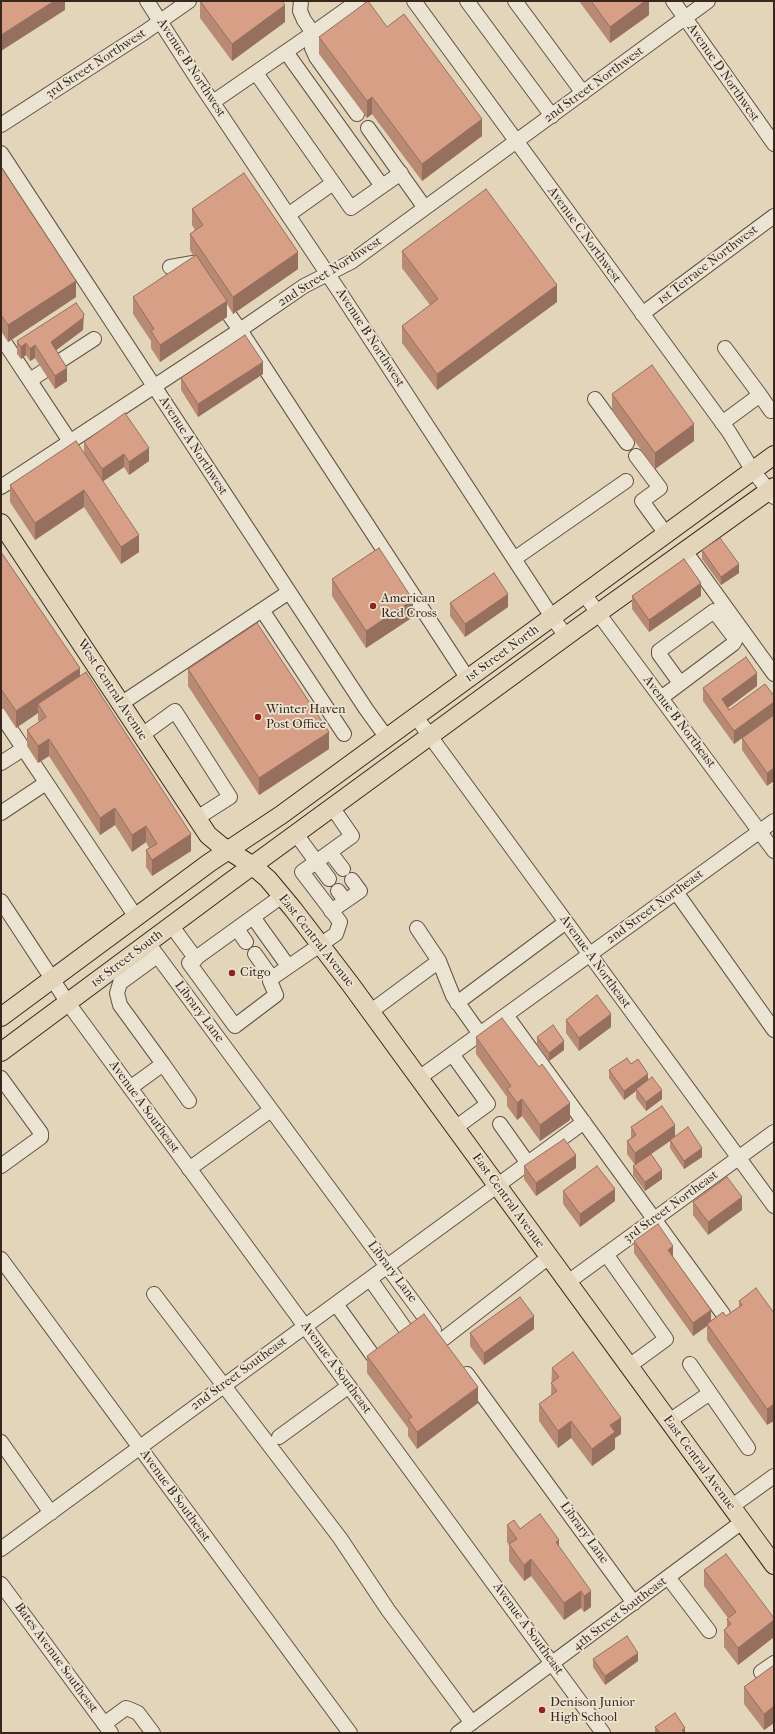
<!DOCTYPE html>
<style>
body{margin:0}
#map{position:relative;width:775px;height:1734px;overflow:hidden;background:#e2d5ba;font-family:"IM FELL French Canon",serif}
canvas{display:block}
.frame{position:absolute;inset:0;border:2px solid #39271e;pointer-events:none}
</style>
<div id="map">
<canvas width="775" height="1734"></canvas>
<div class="frame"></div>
</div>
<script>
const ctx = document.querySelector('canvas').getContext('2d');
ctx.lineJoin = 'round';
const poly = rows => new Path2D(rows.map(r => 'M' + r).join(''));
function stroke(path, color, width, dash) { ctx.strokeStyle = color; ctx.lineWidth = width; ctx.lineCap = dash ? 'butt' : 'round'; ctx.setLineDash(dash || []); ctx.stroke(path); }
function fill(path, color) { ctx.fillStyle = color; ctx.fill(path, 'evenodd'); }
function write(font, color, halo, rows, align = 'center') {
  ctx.font = font + ' "IM FELL French Canon",serif'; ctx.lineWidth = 3.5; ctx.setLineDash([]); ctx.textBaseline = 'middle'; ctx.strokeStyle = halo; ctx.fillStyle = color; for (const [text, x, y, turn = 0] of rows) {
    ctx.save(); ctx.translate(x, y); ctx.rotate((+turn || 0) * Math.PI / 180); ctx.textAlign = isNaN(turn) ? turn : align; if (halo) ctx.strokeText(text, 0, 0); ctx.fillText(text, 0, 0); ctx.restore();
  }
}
const minor = poly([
 [147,1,201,85,339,291,552,617,566,636],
 [301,1,300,11,304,20,313,33,358,1],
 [414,1,729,432,753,471,774,497],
 [467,1,552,116],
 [515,1,583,93],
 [673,1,774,144],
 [313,33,312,48,316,57,357,114],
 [286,52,382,186],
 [256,73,351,208,401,173],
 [213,102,313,33],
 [1,125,145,32,189,1],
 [368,128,425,208],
 [1,153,366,709,387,738],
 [288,215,333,183],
 [170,267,193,263,197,268],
 [215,295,240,330,468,679],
 [642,314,774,216],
 [1,337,71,443],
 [57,363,94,339],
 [30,380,44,371],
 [760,395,771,411,774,408],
 [595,399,627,443],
 [722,423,760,395,725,348],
 [636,456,660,488,642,501,666,534],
 [1,487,240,330,304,286,351,262,708,1],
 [685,551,774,674],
 [514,559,626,481],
 [584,594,774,851],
 [262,610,344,734],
 [661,698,733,644,735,641,733,636,714,611,659,651,659,654,680,683],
 [122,703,289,592],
 [1,715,136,917],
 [416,717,774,1206],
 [142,735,175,711,230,797,197,818],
 [1,763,23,749],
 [1,813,46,783],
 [296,834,329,879],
 [330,852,343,869],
 [338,891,345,900],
 [676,892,774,1030],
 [282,896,189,963,235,1026,276,995,270,981,272,978,336,934,340,922,302,872,352,836,332,807],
 [1,901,68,1003,603,1733],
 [331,911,360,891,352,880],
 [253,917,288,966],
 [171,925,196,959],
 [417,928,439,961],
 [237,929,246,942],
 [148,943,434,1330],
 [255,954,272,978],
 [157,956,120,983,117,993,120,1005,163,1064],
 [457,1003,566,922],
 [370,1012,439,961,453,996,480,1034],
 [506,1015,723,1314],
 [452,1054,488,1104,455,1128],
 [1,1078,41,1133,41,1137,1,1166],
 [419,1078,774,821],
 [130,1088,163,1064,189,1101],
 [500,1124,527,1162],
 [189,1169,271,1110],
 [606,1254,666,1339,629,1366],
 [1,1259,350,1733],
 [370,1279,411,1337],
 [568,1282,774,1132],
 [154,1294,340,1538,388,1610,472,1723],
 [336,1304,376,1360],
 [442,1340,549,1257],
 [690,1364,710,1393],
 [467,1374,634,1603],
 [669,1421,710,1393,748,1448],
 [279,1437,349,1386],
 [1,1442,51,1513],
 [731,1507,774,1476],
 [1,1549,584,1122],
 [668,1577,709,1631],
 [1,1584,111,1733],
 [761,1672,774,1663],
 [104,1724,126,1708,129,1709,138,1713,153,1733],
 [458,1733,742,1522]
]);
const major = poly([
 [1,523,208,835,220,845,253,866,268,879,293,909,351,985,774,1565],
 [1,1017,209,863,281,815,774,455],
 [1,1052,230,882,576,629,774,487]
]);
stroke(minor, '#635245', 16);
stroke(major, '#39271e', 20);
stroke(minor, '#ece4d2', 14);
stroke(major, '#e2d5ba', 18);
fill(poly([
 [200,1,285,22,232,61,200,18],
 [579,1,649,1,649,15,610,43],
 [387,27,482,136,422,181,372,114,367,118,319,54,319,37],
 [1,167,76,297,8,342,1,331],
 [192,209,298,269,233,314,227,304,227,317,160,362,151,348,151,341,133,314,133,297,194,257,190,250,190,234,195,230,192,225],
 [402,251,557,302,437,390,402,343,402,326,430,305,402,268],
 [83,330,56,350,67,381,55,389,35,358,30,361,26,355,21,359,17,354,17,341],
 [263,374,198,417,181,390,181,378],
 [612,394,694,441,655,469,612,410],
 [84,442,149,461,129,475,124,467,103,481,139,552,121,564,84,507,35,540,10,502,10,485,84,453],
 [702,550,739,573,721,585,702,559],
 [1,552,191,851,152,876,146,867,146,850,149,848,146,842,132,852,115,825,100,835,49,756,38,763,27,746,27,730,39,722,38,720,38,713,16,728,1,705],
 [332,579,413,617,366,648,332,596],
 [632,596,701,596,649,632,632,609],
 [450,603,508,607,465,637,450,616],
 [188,669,329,749,259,795,188,686],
 [757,686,728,708,729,710,774,696,767,786,742,750,742,738,734,744,703,701,703,688],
 [566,1020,611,1027,579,1051,566,1033],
 [476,1037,570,1120,540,1141,522,1116,517,1120,507,1106,507,1097,476,1054],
 [537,1037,564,1050,549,1061,537,1045],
 [631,1064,648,1080,662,1099,646,1111,636,1098,636,1091,624,1100,609,1078,609,1070],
 [631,1127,675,1136,702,1157,684,1169,670,1148,670,1141,651,1154,662,1179,645,1191,633,1175,633,1166,635,1165,627,1154,627,1141,631,1138],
 [524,1166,576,1168,536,1196,524,1179],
 [563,1191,615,1201,580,1227,563,1204],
 [693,1202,742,1210,708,1235,693,1215],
 [634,1241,673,1257,711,1320,726,1316,739,1307,739,1301,774,1313,767,1425,707,1340,707,1326,693,1336,634,1253],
 [534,1329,484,1365,470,1346,470,1333],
 [367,1356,478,1403,417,1449,408,1436,408,1428,367,1373],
 [552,1368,621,1434,615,1438,615,1449,592,1466,571,1438,558,1448,539,1421,539,1404,551,1395],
 [507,1525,520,1529,559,1547,591,1607,584,1612,581,1608,564,1620,531,1576,524,1581,509,1561,509,1545,507,1542],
 [704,1570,774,1618,774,1637,738,1665,724,1647,724,1630,727,1627,727,1619,728,1618,704,1586],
 [593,1659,638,1661,605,1685,593,1667],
 [774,1665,774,1723,764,1730,744,1704,744,1687],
 [655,1727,685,1733,655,1733]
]), '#b88973');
fill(poly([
 [54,1,65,1,65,10,1,51,1,35],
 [645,1,649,1,649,15,610,43,610,27],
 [285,5,285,22,232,61,232,44],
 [372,97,372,114,367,118,367,101],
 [482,119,482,136,422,181,422,164],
 [298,252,298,269,233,314,233,297],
 [76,281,76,297,8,342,8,325],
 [557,285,557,302,437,390,437,374],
 [227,301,227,317,160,362,160,345],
 [84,314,83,330,51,354,51,342],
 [26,343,26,355,21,359,21,347],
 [35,345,35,358,30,361,30,349],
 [263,362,263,374,198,417,198,404],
 [67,368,67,381,55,389,55,376],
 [2,378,2,391,1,392,1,379],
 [694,424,694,441,655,469,655,453],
 [149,448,149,461,129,475,129,462],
 [124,454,124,467,102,482,102,469],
 [84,490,84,507,35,540,35,523],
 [139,535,139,552,121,564,121,547],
 [739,564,739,573,721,585,721,577],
 [701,583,701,596,649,632,649,620],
 [508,594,508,607,465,637,465,624],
 [413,600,413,617,366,648,366,631],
 [80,668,80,684,38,704,38,713,16,728,16,711],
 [757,673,757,686,722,712,722,699],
 [774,702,774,715,734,744,734,731],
 [329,732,329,749,259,795,259,778],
 [49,739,49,756,38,763,38,746],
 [774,768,774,781,767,786,767,773],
 [115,808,115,825,100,835,100,818],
 [146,826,146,842,132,852,132,835],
 [191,834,191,851,152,876,152,860],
 [611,1014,611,1027,579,1051,579,1038],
 [564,1041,564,1050,549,1061,549,1053],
 [648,1074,648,1083,636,1089,636,1091,624,1100,624,1091],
 [662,1090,662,1099,646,1111,646,1102],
 [522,1099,522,1116,517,1120,517,1103],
 [570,1103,570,1120,540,1141,540,1125],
 [675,1125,675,1138,670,1140,670,1141,635,1165,635,1153],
 [702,1148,702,1157,684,1169,684,1161],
 [576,1155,576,1168,536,1196,536,1183],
 [662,1170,662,1179,645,1191,645,1182],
 [615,1189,615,1201,580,1227,580,1214],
 [742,1197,742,1210,708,1235,708,1222],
 [673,1246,673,1259,668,1250],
 [711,1310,711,1323,707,1324,707,1326,693,1336,693,1323],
 [534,1316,534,1329,484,1365,484,1353],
 [478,1387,478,1403,417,1449,417,1432],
 [774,1404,774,1421,767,1425,767,1409],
 [621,1418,621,1434,615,1438,615,1449,592,1466,592,1449,610,1425],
 [571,1421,571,1438,558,1448,558,1431],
 [559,1540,559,1557,556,1542],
 [531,1559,531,1576,524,1581,524,1565],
 [581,1591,581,1608,564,1620,564,1603],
 [591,1591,591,1607,584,1612,584,1596],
 [774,1620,774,1637,738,1665,738,1648],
 [638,1653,638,1661,605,1685,605,1676],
 [774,1706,774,1723,764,1730,764,1714],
 [685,1728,685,1733,682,1730]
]), '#966f5e');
const building = poly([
 [1,1,54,1,1,35,1,1],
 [200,1,282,1,285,5,232,44,200,1],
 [368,1,387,27,404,14,482,119,422,164,372,97,367,101,319,37,368,1],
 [591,1,645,1,610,27,591,1],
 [1,167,76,281,8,325,1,315,1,167],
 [244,173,298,252,233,297,190,234,203,225,192,209,244,173],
 [486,189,557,285,437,374,402,326,438,299,402,251,486,189],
 [196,255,227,301,160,345,151,331,154,329,133,297,196,255],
 [76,303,84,314,83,318,51,342,67,368,55,376,35,345,30,349,26,343,21,347,17,341,76,303],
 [245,335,263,362,198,404,181,378,245,335],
 [652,365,694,424,655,453,612,394,652,365],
 [125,413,149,448,129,462,124,454,102,469,84,442,125,413],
 [76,441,139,535,121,547,84,490,35,523,10,485,76,441],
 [720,538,739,564,721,577,702,550,720,538],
 [379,548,413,600,366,631,332,579,379,548],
 [1,552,80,668,16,711,1,689,1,552],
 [684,559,701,583,649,620,632,596,684,559],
 [494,573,508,594,465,624,450,603,494,573],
 [257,623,329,732,259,778,188,669,257,623],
 [746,657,757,673,722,699,729,710,765,684,774,696,774,702,734,731,703,688,746,657],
 [86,672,191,834,152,860,146,850,157,844,146,826,132,835,115,808,100,818,49,739,38,746,27,730,46,717,38,704,86,672],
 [774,715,774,768,767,773,742,738,774,715],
 [597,995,611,1014,579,1038,566,1020,597,995],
 [502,1018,539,1067,542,1064,570,1103,540,1125,522,1099,517,1103,507,1089,511,1086,476,1037,502,1018],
 [553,1025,564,1041,549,1053,537,1037,553,1025],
 [627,1058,631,1064,638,1059,648,1074,624,1091,609,1070,627,1058],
 [652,1077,662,1090,646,1102,636,1089,652,1077],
 [662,1106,675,1125,635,1153,627,1141,636,1135,631,1127,662,1106],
 [688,1127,702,1148,684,1161,670,1140,688,1127],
 [564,1139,576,1155,536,1183,524,1166,564,1139],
 [651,1154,662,1170,645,1182,633,1166,651,1154],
 [597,1166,615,1189,580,1214,563,1191,597,1166],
 [727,1177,742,1197,708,1222,693,1202,727,1177],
 [658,1224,673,1246,668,1250,711,1310,693,1323,634,1241,658,1224],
 [756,1288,774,1313,774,1404,767,1409,707,1324,723,1312,726,1316,742,1305,739,1301,756,1288],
 [520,1297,534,1316,484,1353,470,1333,520,1297],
 [424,1314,478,1387,417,1432,408,1419,412,1417,367,1356,424,1314],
 [573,1352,621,1418,610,1425,615,1432,592,1449,571,1421,558,1431,539,1404,557,1391,551,1383,559,1377,552,1368,573,1352],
 [540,1514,559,1540,556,1542,591,1591,584,1596,581,1591,564,1603,531,1559,524,1565,509,1544,517,1539,507,1525,514,1520,520,1529,540,1514],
 [726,1554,774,1618,774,1620,738,1648,724,1630,731,1624,727,1619,736,1612,704,1570,726,1554],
 [627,1636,638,1653,605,1676,593,1659,627,1636],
 [774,1665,774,1706,764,1714,744,1687,774,1665],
 [675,1713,685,1728,682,1730,685,1733,660,1733,655,1727,675,1713]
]);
fill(building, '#d69f86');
stroke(building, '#966f5e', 1);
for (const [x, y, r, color] of [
 [373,606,4,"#8f2418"],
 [258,717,4,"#8f2418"],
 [232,973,4,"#8f2418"],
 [542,1710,4,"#8f2418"]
]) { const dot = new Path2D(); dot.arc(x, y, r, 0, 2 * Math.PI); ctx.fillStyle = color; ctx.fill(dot); stroke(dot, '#ece4d2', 1.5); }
write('13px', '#39271e', '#ece4d2', [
 ["3rd Street Northwest",96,64,-33],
 ["Avenue B Northwest",191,68,57],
 ["Avenue D Northwest",723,73,55],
 ["2nd Street Northwest",594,85,-36],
 ["Avenue C Northwest",584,235,54],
 ["1st Terrace Northwest",708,265,-37],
 ["2nd Street Northwest",330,272,-32],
 ["Avenue B Northwest",370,338,57],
 ["Avenue A Northwest",193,446,57],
 ["1st Street North",502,654,-36],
 ["West Central Avenue",112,690,57],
 ["Avenue B Northeast",679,722,53],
 ["2nd Street Northeast",655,907,-36],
 ["East Central Avenue",316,941,52],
 ["1st Street South",127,959,-37],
 ["Avenue A Northeast",595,962,54],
 ["Library Lane",199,1012,53],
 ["Avenue A Southeast",144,1107,54],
 ["East Central Avenue",508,1201,54],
 ["3rd Street Northeast",671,1207,-36],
 ["Library Lane",392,1272,53],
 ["Avenue A Southeast",336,1368,54],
 ["2nd Street Southeast",239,1374,-36],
 ["East Central Avenue",699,1463,54],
 ["Avenue B Southeast",175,1496,54],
 ["Library Lane",584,1533,54],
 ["4th Street Southeast",620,1614,-37],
 ["Avenue A Southeast",528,1629,54],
 ["Bates Avenue Southeast",56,1658,54]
]);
write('13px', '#39271e', '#ece4d2', [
 ["American",381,599],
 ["Red Cross",381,614],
 ["Winter Haven",266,710],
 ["Post Office",266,725],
 ["Citgo",240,973],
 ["Denison Junior",550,1703],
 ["High School",550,1718]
], 'left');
</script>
